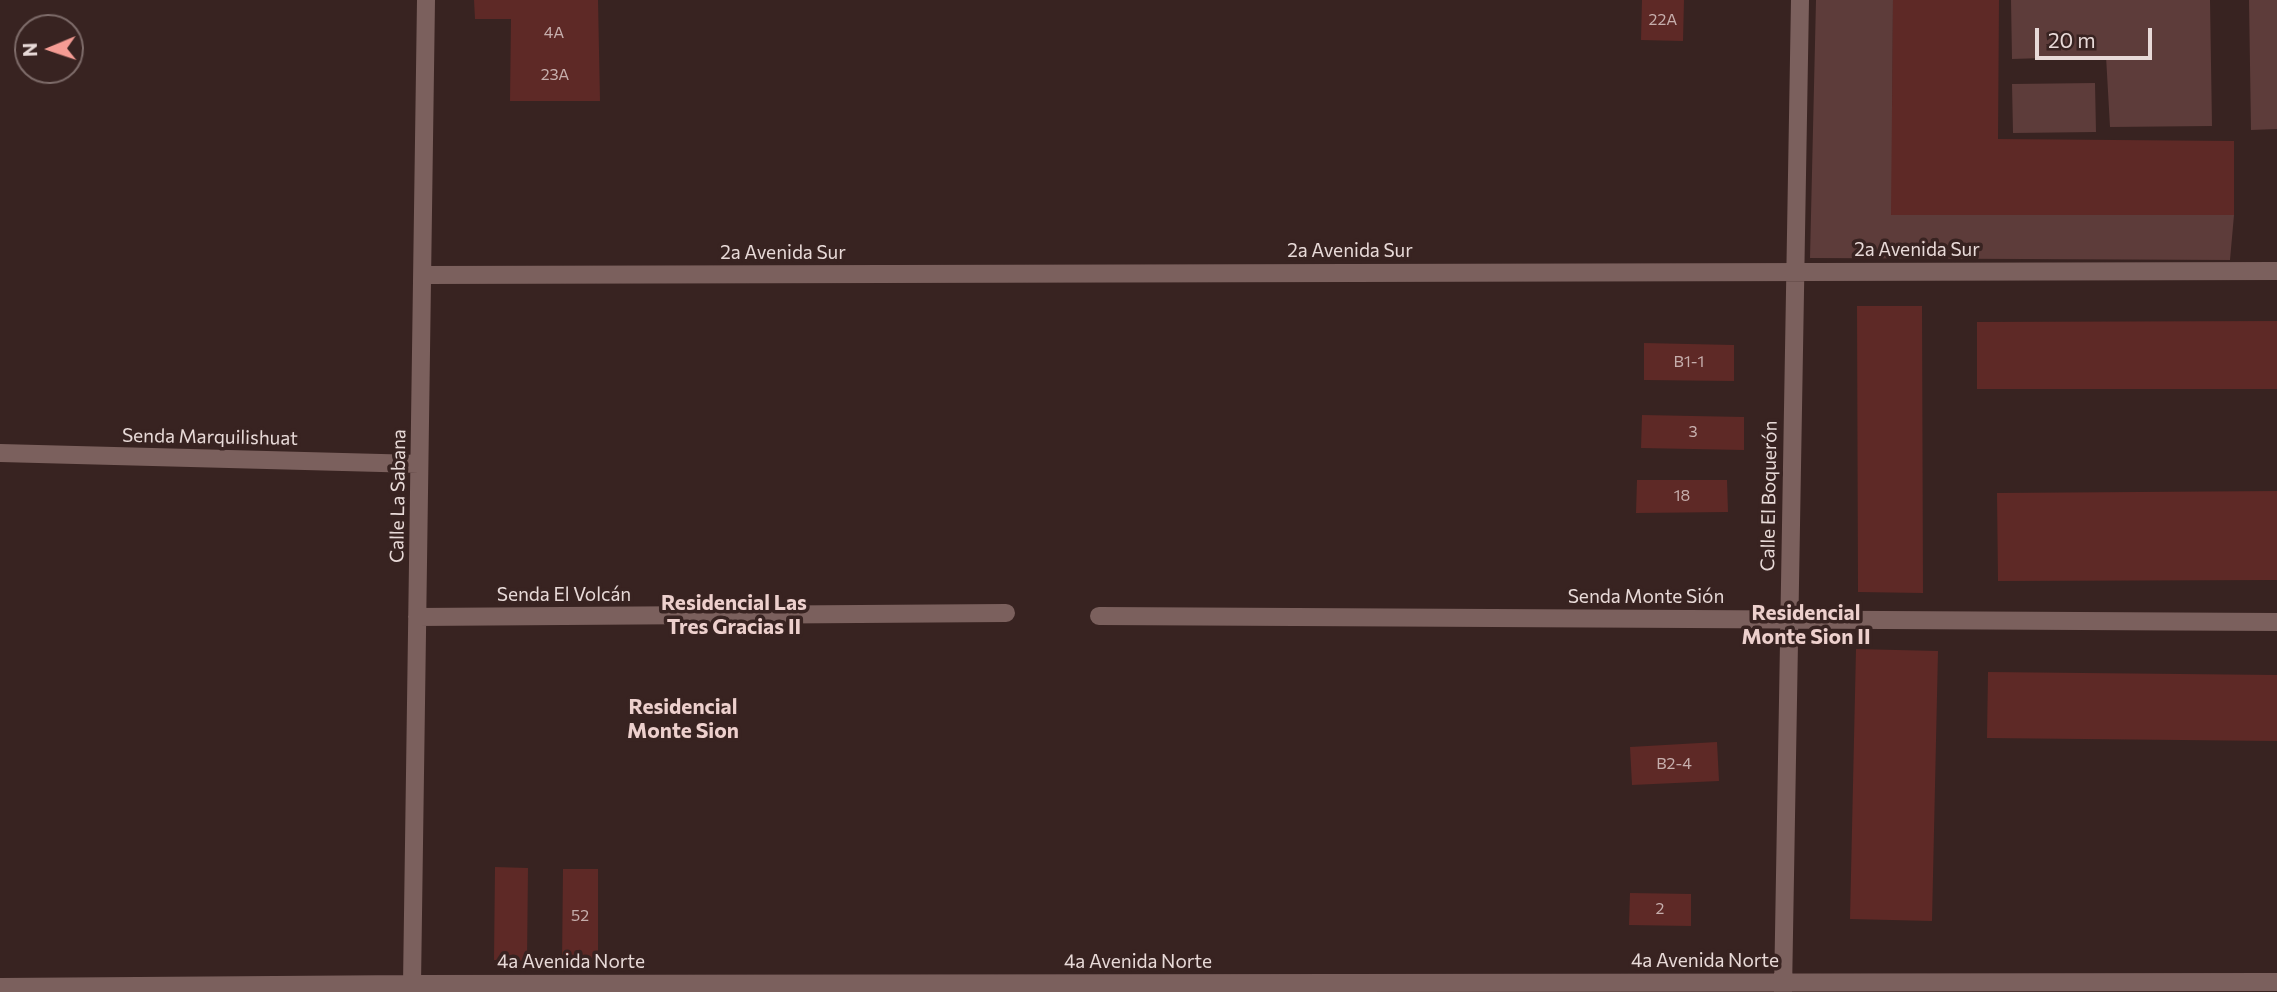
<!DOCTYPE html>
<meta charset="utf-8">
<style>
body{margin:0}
#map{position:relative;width:2277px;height:992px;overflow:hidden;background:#382321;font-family:Commissioner,sans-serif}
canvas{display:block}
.north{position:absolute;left:14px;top:14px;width:70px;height:70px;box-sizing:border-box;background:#382321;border:2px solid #7e6c6a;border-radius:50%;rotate:268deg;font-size:19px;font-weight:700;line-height:28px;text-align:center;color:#e8dad8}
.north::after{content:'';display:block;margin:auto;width:24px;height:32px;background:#f59c94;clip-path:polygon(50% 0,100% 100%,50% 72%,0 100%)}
.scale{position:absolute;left:2035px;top:28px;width:117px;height:32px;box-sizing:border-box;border:4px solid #e8dad8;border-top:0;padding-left:9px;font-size:21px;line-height:24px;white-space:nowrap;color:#e8dad8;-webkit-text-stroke:5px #382321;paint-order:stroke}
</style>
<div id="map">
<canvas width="2277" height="992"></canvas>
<div class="north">N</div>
<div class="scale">20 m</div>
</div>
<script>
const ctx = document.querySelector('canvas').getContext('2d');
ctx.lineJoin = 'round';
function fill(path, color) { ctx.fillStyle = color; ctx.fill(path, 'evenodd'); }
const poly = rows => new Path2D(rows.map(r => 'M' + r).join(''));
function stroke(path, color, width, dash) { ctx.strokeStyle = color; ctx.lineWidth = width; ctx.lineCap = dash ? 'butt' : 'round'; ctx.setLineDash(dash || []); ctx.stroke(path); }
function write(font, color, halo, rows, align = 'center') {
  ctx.font = font + ' Commissioner,sans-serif'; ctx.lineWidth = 7; ctx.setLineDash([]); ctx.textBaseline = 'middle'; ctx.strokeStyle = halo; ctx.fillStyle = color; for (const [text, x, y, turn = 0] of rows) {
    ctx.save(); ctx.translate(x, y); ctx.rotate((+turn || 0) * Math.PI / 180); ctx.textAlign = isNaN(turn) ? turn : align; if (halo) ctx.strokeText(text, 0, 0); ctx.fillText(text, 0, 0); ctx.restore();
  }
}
fill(poly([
 [1816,0,1893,0,1892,215,2234,215,2230,260,1810,258],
 [2011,0,2210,0,2212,126,2110,127,2106,56,2012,59],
 [2249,0,2277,0,2277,129,2251,130],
 [2095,83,2096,132,2013,133,2012,84]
]), '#5d3c3a');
fill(poly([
 [474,0,598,0,600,101,510,101,511,19,475,19],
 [1642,0,1684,0,1683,41,1641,40],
 [1893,0,1999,0,1998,139,2234,141,2234,215,1891,215],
 [1857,306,1922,306,1923,593,1858,592],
 [2277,321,2277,389,1977,389,1977,322],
 [1644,343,1734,345,1734,381,1644,380],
 [1642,415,1744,417,1744,450,1641,448],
 [1637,480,1727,480,1728,512,1636,513],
 [2277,491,2277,580,1998,581,1997,493],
 [1856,649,1938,651,1932,921,1850,919],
 [1988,672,2277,675,2277,741,1987,738],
 [1717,742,1719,781,1632,785,1630,747],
 [495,867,528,868,527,961,494,960],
 [563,869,598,869,598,963,562,963],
 [1630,893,1691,894,1691,926,1629,925]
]), '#5e2926');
stroke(poly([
 [423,275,2277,271],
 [0,453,419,464],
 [1099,616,2277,622],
 [417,617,1006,613],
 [0,987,412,984,2277,982],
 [415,992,412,984,426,0],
 [1783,992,1800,0]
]), '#7b605d', 18);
write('16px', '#c6aeac', null, [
 ["22A",1663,20],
 ["4A",554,33],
 ["23A",555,75],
 ["B1-1",1689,362],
 ["3",1693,432],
 ["18",1682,496],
 ["B2-4",1674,764],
 ["2",1660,909],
 ["52",580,916]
]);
write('19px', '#e8dad8', '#382321', [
 ["2a Avenida Sur",1917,250],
 ["2a Avenida Sur",1350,251],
 ["2a Avenida Sur",783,253],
 ["Senda Marquilishuat",210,437,1],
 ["Calle La Sabana",398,496,-89],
 ["Calle El Boquerón",1769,496,-89],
 ["Senda El Volcán",564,595],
 ["Senda Monte Sión",1646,597],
 ["4a Avenida Norte",1705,961],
 ["4a Avenida Norte",571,962],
 ["4a Avenida Norte",1138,962]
]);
write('bold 21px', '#edd0cd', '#382321', [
 ["Residencial Las",734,603],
 ["Tres Gracias II",734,627],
 ["Residencial",1806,613],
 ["Monte Sion II",1806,637],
 ["Residencial",683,707],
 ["Monte Sion",683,731]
]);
</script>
